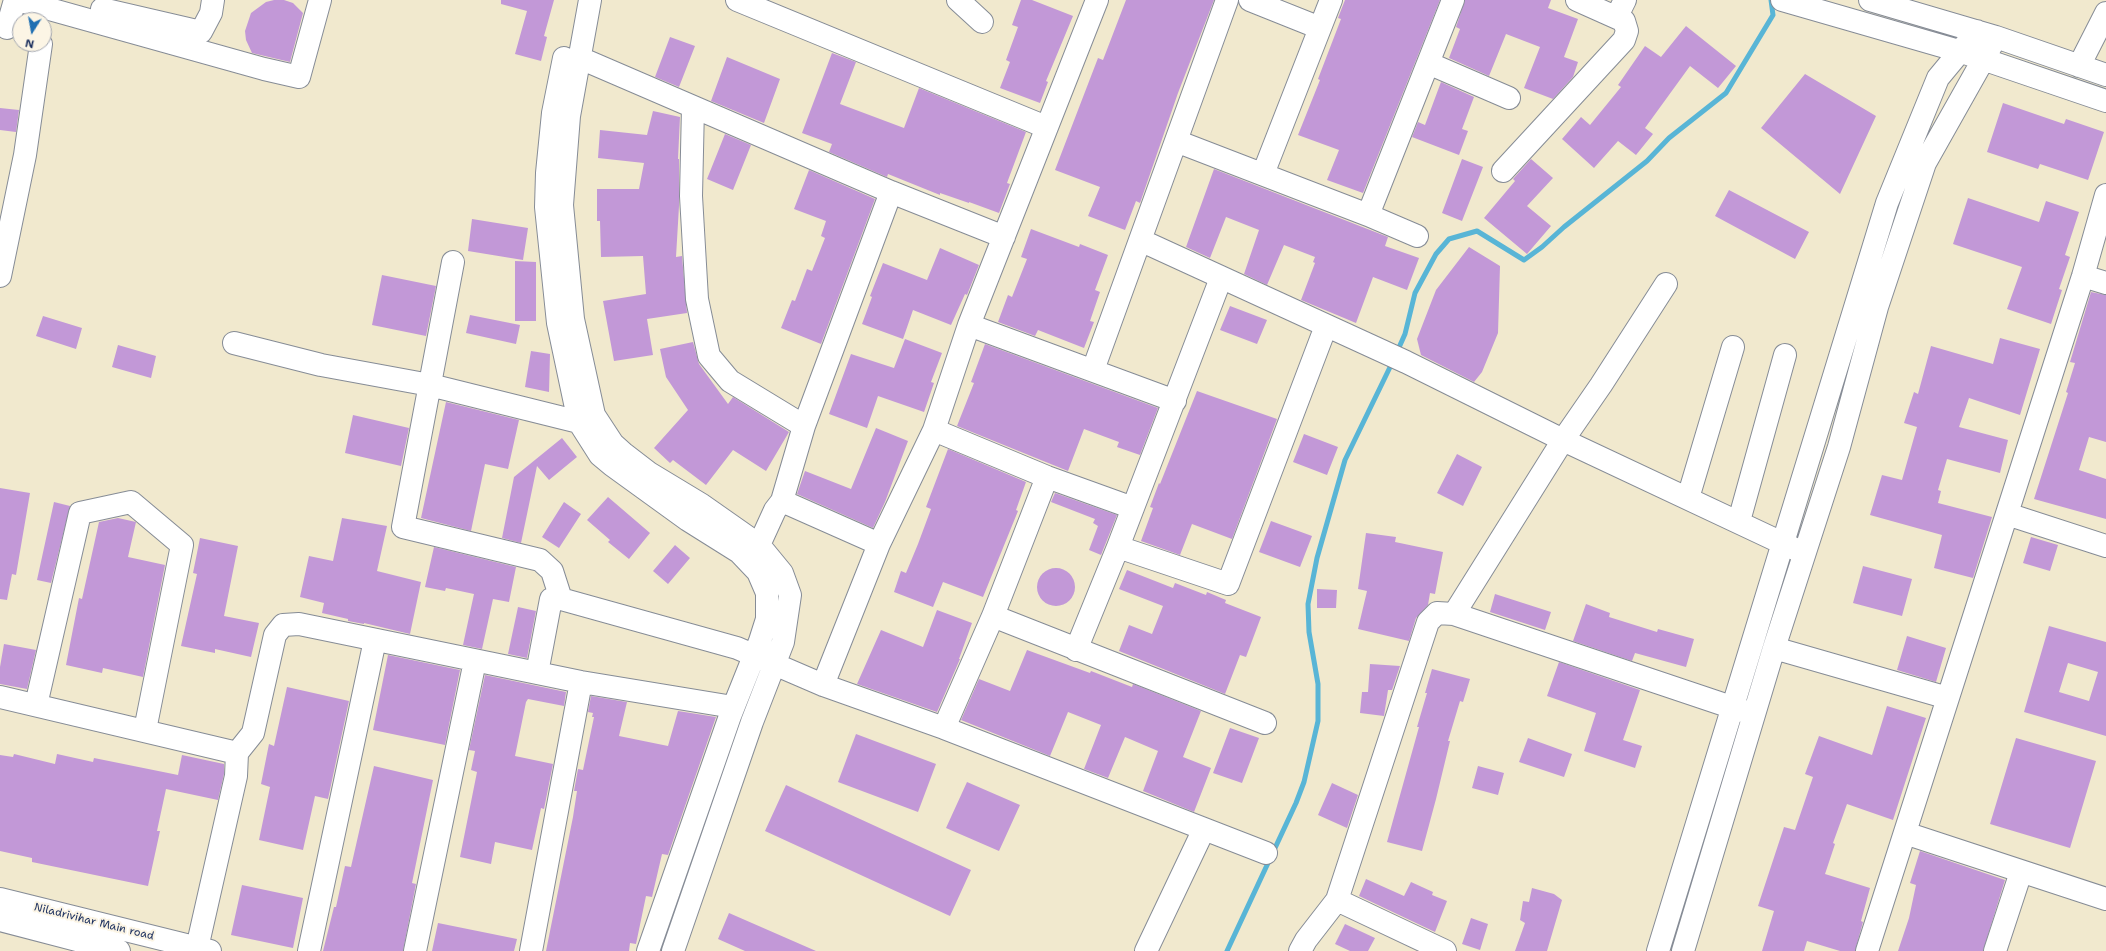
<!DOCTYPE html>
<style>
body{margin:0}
#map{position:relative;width:2106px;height:951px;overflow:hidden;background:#f1e9ce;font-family:"Shantell Sans",sans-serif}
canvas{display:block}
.north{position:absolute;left:12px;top:12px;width:40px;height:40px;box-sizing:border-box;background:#fcf5e5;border:1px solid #a2a6af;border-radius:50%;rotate:191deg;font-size:11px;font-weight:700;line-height:16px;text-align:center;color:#1b2f5e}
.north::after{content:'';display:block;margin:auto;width:14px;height:18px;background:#1f6fb2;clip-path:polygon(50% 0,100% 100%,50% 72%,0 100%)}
</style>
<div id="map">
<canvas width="2106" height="951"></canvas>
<div class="north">N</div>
</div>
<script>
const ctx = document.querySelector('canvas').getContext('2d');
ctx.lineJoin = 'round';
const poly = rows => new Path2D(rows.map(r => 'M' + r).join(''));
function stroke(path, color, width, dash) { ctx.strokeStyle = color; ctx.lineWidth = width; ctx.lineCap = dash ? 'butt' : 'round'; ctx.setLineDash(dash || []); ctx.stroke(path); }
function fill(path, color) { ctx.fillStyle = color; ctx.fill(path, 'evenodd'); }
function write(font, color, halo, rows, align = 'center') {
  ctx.font = font + ' "Shantell Sans",sans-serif'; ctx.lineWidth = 4; ctx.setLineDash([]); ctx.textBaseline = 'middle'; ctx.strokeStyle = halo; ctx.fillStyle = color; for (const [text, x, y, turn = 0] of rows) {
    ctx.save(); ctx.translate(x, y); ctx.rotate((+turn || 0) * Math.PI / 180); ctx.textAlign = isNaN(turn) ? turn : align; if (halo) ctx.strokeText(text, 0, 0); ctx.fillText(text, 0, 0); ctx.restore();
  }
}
stroke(poly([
 [1397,352,1405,334,1415,293,1436,254,1449,239,1477,231,1524,260,1542,247,1564,227,1647,161,1669,138,1726,93,1773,15,1771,0],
 [1227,951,1296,803,1304,782,1318,721,1318,684,1309,632,1308,604,1317,558,1345,460,1393,361]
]), '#58b5d6', 5);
fill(poly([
 [274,0,284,0,293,3,303,13,290,62,252,53,246,40,245,31,251,13,266,2],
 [501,0,554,0,544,36,547,37,541,61,515,54,527,11,501,4],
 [1021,0,1032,0,1073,16,1046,81,1048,82,1040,103,1000,88,1010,62,1006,60,1018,27,1012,25],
 [1126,0,1214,0,1178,93,1140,203,1136,201,1125,230,1088,216,1100,187,1055,170,1098,58,1103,60],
 [1345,0,1440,0,1363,193,1327,180,1339,150,1298,135,1320,80,1318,79,1341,19,1338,18],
 [1465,0,1551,0,1548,8,1578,19,1564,57,1578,62,1573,77,1553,99,1524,88,1540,47,1506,34,1489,76,1449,58,1460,29,1456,27],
 [1686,26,1736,66,1718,88,1690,66,1645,128,1653,134,1636,155,1618,141,1594,168,1562,139,1581,117,1590,125,1621,87,1618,85,1645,46,1661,57],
 [670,37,695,46,679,87,655,77],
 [832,53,856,62,840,104,904,128,919,88,1026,132,1007,183,1010,184,999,213,969,202,969,203,940,193,940,195,888,174,887,177,829,152,832,144,802,133],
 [727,57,780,79,764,123,711,101],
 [1805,74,1876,116,1840,194,1761,128],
 [1441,82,1474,97,1462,129,1468,131,1459,155,1412,137,1418,122,1425,125],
 [2003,103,2064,124,2066,119,2104,132,2088,180,2040,164,2038,169,1987,152],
 [0,108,19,110,16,132,0,130],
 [653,111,680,117,678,159,679,159,679,206,676,257,682,256,687,313,647,319,653,355,614,361,603,301,646,294,643,256,601,257,600,221,597,221,597,189,639,189,644,163,598,158,600,130,647,135],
 [725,134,751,145,733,190,707,179],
 [1462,159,1483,167,1462,221,1442,213],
 [1531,159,1553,178,1527,206,1551,226,1527,254,1484,218,1515,181,1513,179],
 [1214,169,1388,237,1385,246,1419,258,1407,290,1373,277,1356,323,1301,300,1315,263,1313,262,1315,257,1284,245,1267,285,1244,274,1259,230,1226,217,1210,258,1186,247],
 [809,170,875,199,821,344,781,328,792,300,795,301,807,269,812,271,825,238,821,236,826,221,794,209],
 [1729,190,1809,232,1795,259,1715,216],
 [1968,198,2039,222,2046,201,2079,212,2065,255,2070,257,2059,289,2062,290,2051,324,2007,309,2022,267,1953,244],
 [472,219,528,228,523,260,468,251],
 [1031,229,1079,247,1080,244,1108,255,1095,290,1100,292,1090,321,1094,322,1084,348,1038,330,1035,336,998,322,1008,295,1012,297,1027,259,1021,257],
 [1469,247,1500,266,1498,333,1482,372,1474,382,1421,355,1417,339,1436,290],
 [940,248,979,265,967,295,965,294,951,325,913,310,903,339,862,324,872,297,870,296,883,263,927,280],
 [515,261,536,262,536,321,515,321],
 [382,275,436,286,426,336,372,325],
 [2091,292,2106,295,2106,442,2089,437,2079,470,2106,479,2106,519,2034,499,2068,393,2066,392,2075,363,2070,362],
 [1230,306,1267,320,1257,344,1220,330],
 [470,315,520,325,516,344,466,333],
 [43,316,82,328,76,349,36,336],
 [2000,338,2040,349,2020,415,1969,398,1959,427,2008,440,2000,473,1947,459,1938,490,1941,491,1938,503,1992,517,1973,578,1934,568,1942,535,1870,515,1882,475,1902,480,1917,427,1904,423,1914,392,1918,394,1931,346,1993,364],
 [905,339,942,353,931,382,934,383,924,412,878,396,867,428,829,414,851,354,894,368],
 [693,342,699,364,728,404,733,397,789,432,766,471,733,450,706,485,673,460,670,463,654,448,688,410,666,377,660,349],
 [985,344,1158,408,1140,455,1117,447,1119,442,1084,429,1068,471,957,426,974,383,971,382],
 [118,345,156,356,151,378,112,367],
 [531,351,550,354,549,392,525,387],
 [1197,391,1277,419,1232,539,1192,524,1180,555,1141,541,1153,508,1150,507,1159,483,1160,484],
 [446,402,519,420,508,469,485,464,471,531,421,518],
 [353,415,409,428,401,466,345,453],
 [876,428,908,441,885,502,873,528,797,494,805,471,851,489],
 [1304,434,1338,447,1327,475,1293,462],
 [562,438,577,457,549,480,537,466,521,543,502,538,514,477],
 [948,449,1026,482,1016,510,1018,511,983,597,943,582,933,607,894,592,901,571,906,573,918,544,931,509,926,507],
 [1457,454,1482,467,1463,506,1437,493],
 [0,488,30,493,16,575,12,574,7,600,0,599],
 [1055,493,1117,515,1101,555,1089,550,1098,526,1093,523,1095,519,1051,502],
 [608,497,650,533,629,559,608,542,610,540,587,520],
 [54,502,70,506,51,583,37,580],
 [564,502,581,514,559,548,542,537],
 [118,518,136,522,128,557,165,565,143,677,103,668,102,673,66,665,79,598,82,599,99,522],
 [342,518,387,526,377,571,421,582,410,634,364,623,364,624,348,621,348,619,322,613,324,603,300,597,309,556,333,561],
 [1271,521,1312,536,1300,567,1259,552],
 [1366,533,1396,537,1395,542,1443,552,1435,594,1430,593,1428,605,1416,618,1409,641,1358,629,1367,591,1358,589],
 [2031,537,2058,545,2050,571,2023,563],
 [200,538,238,546,224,616,259,623,251,657,215,649,215,653,181,646,197,574,193,573],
 [675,545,690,558,668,584,653,571],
 [434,547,516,567,509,602,493,599,482,649,463,645,474,594,446,588,445,591,425,587],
 [1863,566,1912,579,1902,616,1853,603],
 '1037 587a19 19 0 1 1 38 0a19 19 0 1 1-38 0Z',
 [1127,570,1173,588,1175,583,1206,595,1207,592,1226,600,1225,603,1261,617,1246,657,1240,655,1225,694,1119,651,1129,625,1152,634,1163,606,1119,589],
 [1317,589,1337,590,1336,608,1317,608],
 [1495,594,1551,612,1545,630,1490,612],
 [1586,604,1610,613,1609,617,1657,632,1658,629,1694,639,1686,667,1635,653,1632,661,1573,641],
 [518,607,536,611,527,658,508,654],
 [937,610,972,623,959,659,960,659,937,712,857,684,881,630,923,647],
 [2049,626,2106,642,2106,736,2024,712],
 [2068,663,2098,672,2089,701,2059,692],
 [1907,636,1946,648,1936,682,1897,670],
 [4,644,36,650,27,689,0,684,0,667],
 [1027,650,1090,673,1091,671,1132,687,1133,684,1201,711,1183,757,1211,768,1194,812,1143,791,1158,751,1125,737,1108,778,1084,769,1101,725,1068,712,1050,756,961,720,979,679,1010,691],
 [388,655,460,670,445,745,373,730],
 [1559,662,1640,690,1623,740,1642,746,1635,768,1584,751,1596,713,1547,696],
 [1370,664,1400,666,1392,690,1388,690,1384,716,1360,713,1362,692,1368,692],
 [1432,669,1470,679,1463,702,1460,701,1448,741,1450,741,1436,799,1422,851,1387,842,1419,727,1417,727,1427,693,1425,693],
 [485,675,566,692,564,706,528,699,526,702,515,756,553,764,544,809,541,808,532,850,495,842,491,864,460,857,477,772,471,770,475,751,469,750],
 [287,687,349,701,328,799,315,796,303,850,259,840,270,787,261,784,269,744,274,746],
 [591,696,627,702,619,736,668,746,678,711,716,717,668,855,662,854,652,897,646,896,636,944,630,943,629,951,546,951,573,817,577,791,574,791,578,769,583,770,594,717,592,717,593,713,588,712],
 [1887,706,1926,718,1893,820,1847,804,1833,843,1835,844,1825,874,1870,888,1861,921,1863,922,1855,951,1840,951,1807,941,1804,951,1762,951,1774,911,1758,906,1784,827,1795,830,1813,777,1805,774,1819,736,1872,755],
 [1230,728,1259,738,1242,783,1213,773],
 [856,734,936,764,918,812,838,782],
 [1528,738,1572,754,1564,777,1519,762],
 [2016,738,2096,761,2070,848,1990,824],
 [14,754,55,764,57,754,93,762,94,758,178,775,182,755,224,764,224,774,218,800,166,789,157,831,160,831,148,886,32,862,32,858,0,851,0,755,13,757],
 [374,766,433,780,412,883,416,884,403,951,323,951,334,907,336,907,345,866,351,867],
 [1478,766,1504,773,1498,795,1472,788],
 [967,782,1020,805,999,851,946,828],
 [1332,783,1358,795,1347,828,1318,815],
 [786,785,971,870,950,916,765,831],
 [1920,851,2005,880,1983,951,1898,951,1909,918,1916,885,1910,883],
 [1366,879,1404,896,1411,882,1433,892,1432,895,1447,901,1435,932,1359,896],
 [242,885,303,898,293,948,231,935],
 [1532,888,1554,894,1562,900,1547,951,1515,951,1525,923,1520,920,1523,901,1529,902],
 [729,913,816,951,745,951,718,939],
 [1471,918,1488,924,1480,950,1462,944],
 [438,923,517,939,514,951,432,951],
 [1345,924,1375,938,1368,951,1350,951,1335,944]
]), '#c298d7');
const minor = poly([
 [17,0,264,69,299,77,320,0],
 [590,0,569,116,562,205,573,319,594,415,613,444,623,453,649,473,702,505,759,545,782,573,790,595,783,642,752,722,673,951],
 [737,0,1046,127],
 [958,0,982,22],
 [1250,0,1320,28],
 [1782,0,1959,51,2106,101],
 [1870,0,1996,37,2106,75],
 [102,9,201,32,211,13,213,0],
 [1617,16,1625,0],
 [7,28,15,0],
 [564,58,553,113,547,173,546,207,558,323,579,422,600,455,612,465,688,520,739,552,758,572,767,593,767,619,760,641,730,716,648,951],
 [580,58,891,192,1004,237],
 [1428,63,1509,98],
 [2079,66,2106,13],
 [693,107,691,196,697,299,709,356,730,381,804,426],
 [1176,141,1368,215,1417,236],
 [1503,171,1624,40,1627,31,1624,21,1577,0],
 [1263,174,1331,0],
 [1368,215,1453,0],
 [1140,240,1406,362,1563,440,1797,550],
 [453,262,403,527,540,560,552,571,561,599],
 [0,276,25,155,41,44],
 [2083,276,2106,283],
 [969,325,1175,401],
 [234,343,321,365,430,385,579,422],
 [1093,370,1227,0],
 [934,430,1047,477,1133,508],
 [1688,498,1733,347],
 [782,501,879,544],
 [2007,514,2106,546],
 [1739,521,1785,355],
 [759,545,775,510,782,501,804,426,891,192],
 [1118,547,1228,584,1326,326],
 [1454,614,1563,440,1601,385,1666,284],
 [993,616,1265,723],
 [1774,648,1948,698],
 [1076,650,1118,547,1221,278],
 [537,673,551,599,561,599,737,648,823,685,944,728,1266,853],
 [823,685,879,544,934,430,969,325,1097,0],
 [0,697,237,753,236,776,197,948],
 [36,705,80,513,131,502,182,545,145,730],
 [944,728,993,616,1047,477],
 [237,753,253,733,275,635,283,625,299,624,581,682,733,707],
 [1905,833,2106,899],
 [0,899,210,951],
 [1337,900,1445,951],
 [0,920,119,951],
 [309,951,375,640],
 [415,951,475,661],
 [531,951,581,682],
 [1146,951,1204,829],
 [1300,951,1306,940,1337,900,1428,622,1437,613,1454,614,1746,712],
 [1658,951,1887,203,1938,78,1977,31],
 [1683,951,1774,648,1839,447,1877,307,1925,163,1996,37],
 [1867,951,2083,276,2106,195],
 [1995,951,2021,872]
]);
stroke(minor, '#868c96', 24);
stroke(minor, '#fff', 22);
write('11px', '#1b2f5e', '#fcf5e5', [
 ["Niladrivihar Main road",94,922,14]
]);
</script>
